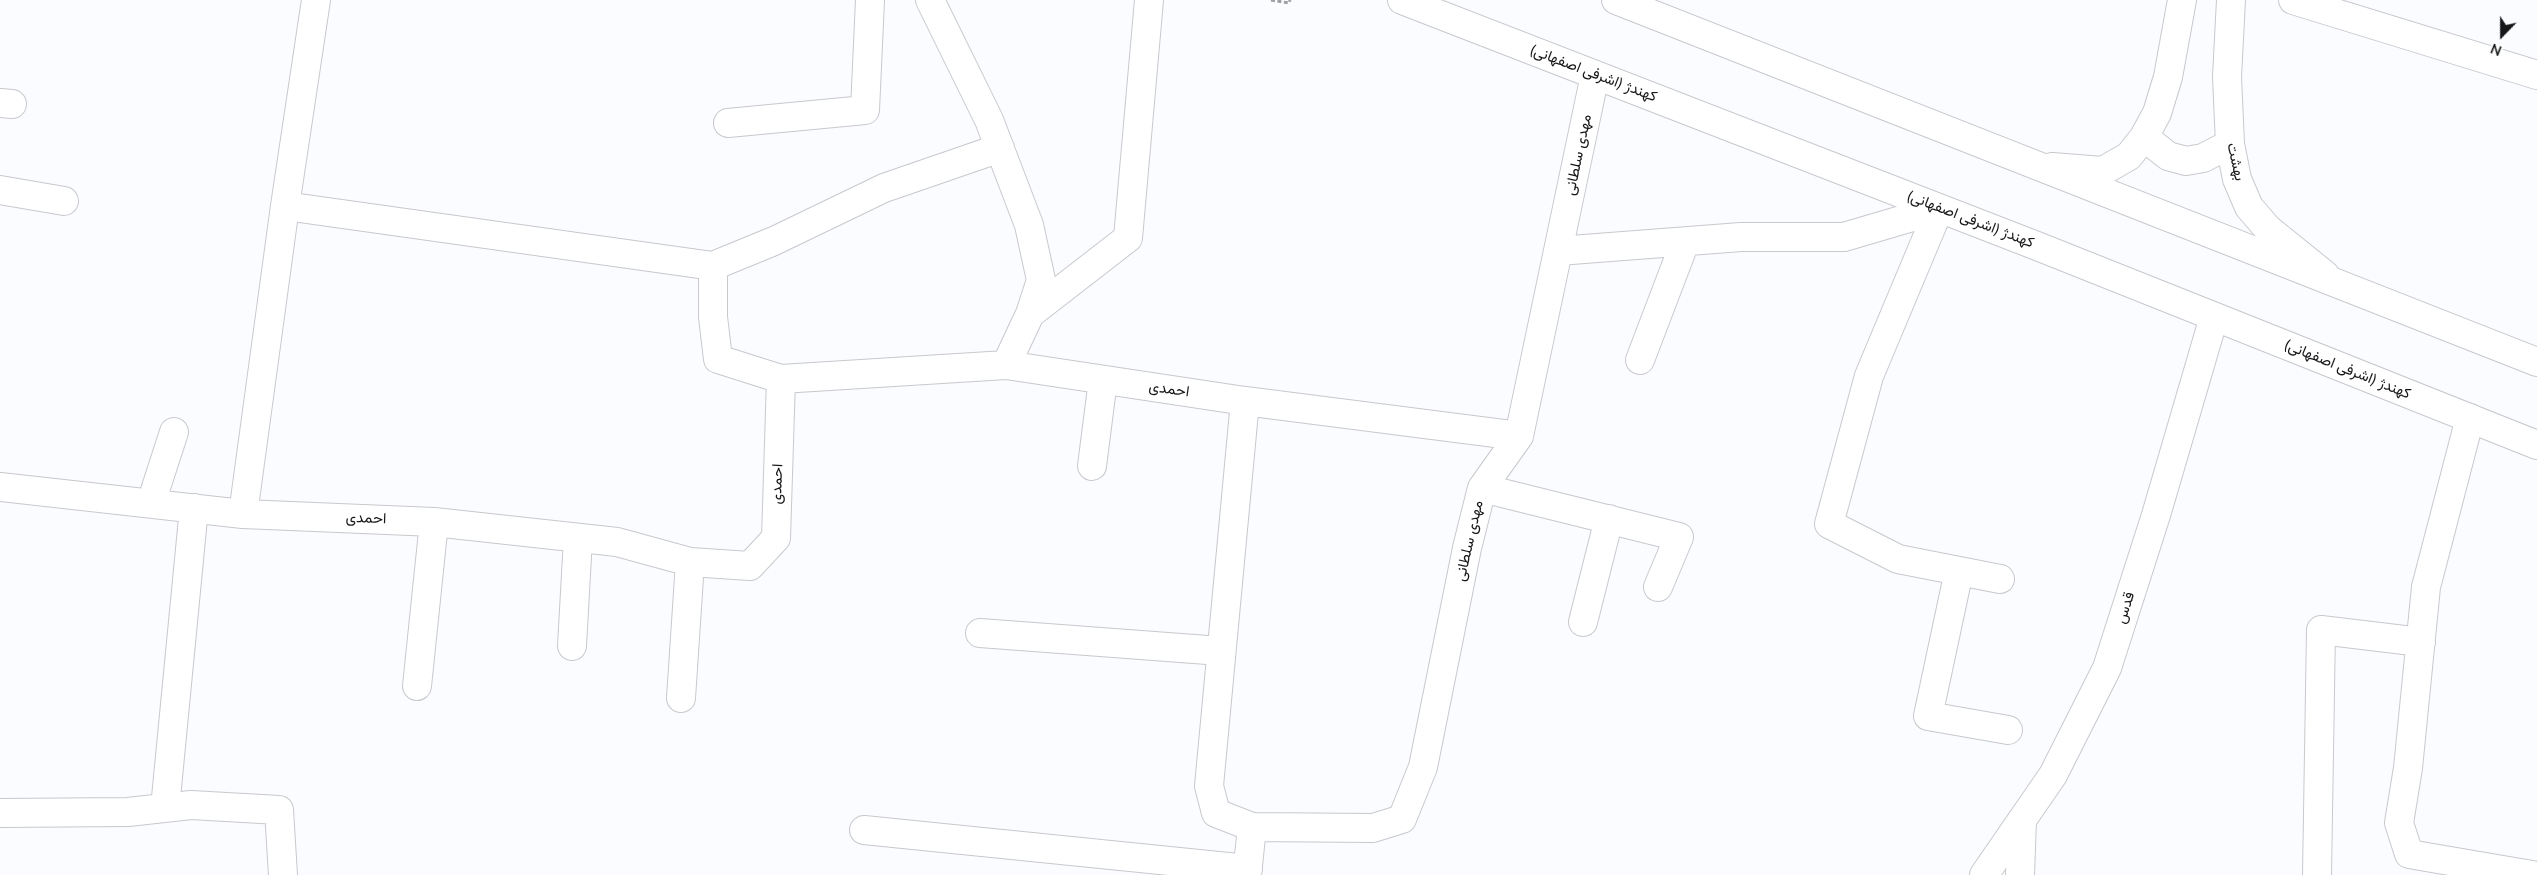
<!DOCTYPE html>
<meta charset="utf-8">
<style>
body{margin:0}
#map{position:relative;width:2537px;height:875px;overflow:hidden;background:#fafcff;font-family:"Nunito Sans",sans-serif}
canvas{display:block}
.north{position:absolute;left:2477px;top:10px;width:50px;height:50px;-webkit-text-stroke:4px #fff;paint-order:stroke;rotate:202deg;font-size:14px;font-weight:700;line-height:20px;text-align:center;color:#161719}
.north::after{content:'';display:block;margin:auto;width:18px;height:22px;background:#161719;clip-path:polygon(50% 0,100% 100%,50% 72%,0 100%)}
</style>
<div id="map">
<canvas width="2537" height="875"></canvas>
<div class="north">N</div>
</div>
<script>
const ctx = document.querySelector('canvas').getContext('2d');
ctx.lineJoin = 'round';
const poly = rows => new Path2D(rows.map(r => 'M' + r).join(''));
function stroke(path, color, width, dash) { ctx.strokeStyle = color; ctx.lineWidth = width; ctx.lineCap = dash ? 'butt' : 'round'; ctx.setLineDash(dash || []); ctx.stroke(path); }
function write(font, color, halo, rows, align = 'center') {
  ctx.font = font + ' "Nunito Sans",Vazirmatn,sans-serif'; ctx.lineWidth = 4; ctx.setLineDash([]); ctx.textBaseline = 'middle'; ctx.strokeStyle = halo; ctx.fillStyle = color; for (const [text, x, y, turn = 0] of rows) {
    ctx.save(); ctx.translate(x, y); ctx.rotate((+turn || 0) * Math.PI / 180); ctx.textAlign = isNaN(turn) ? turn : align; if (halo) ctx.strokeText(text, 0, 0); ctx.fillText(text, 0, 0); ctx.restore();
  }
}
const street = poly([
 [930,0,989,120,1029,225,1041,280,1030,314,1006,365],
 [2293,0,2537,75],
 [0,103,12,104],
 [728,123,865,110,870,0],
 [0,190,64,201],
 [285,206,713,266,774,241,884,188,1000,148],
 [1939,209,1869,376,1829,524,1898,559,2000,579],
 [1558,251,1741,237,1844,237,1939,209],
 [713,266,713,317,718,359,781,379],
 [1030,314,1128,238,1149,0],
 [1640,360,1685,242],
 [1245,401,1209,786,1216,813,1252,827],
 [2470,418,2426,587,2408,768,2399,823,2409,854,2532,875],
 [1092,466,1103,380],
 [0,487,243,514,434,522,617,542,690,562,750,566,776,538,781,379,1006,365,1245,401,1519,436],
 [1482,488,1679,537,1658,587],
 [151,503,174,432],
 [243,514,285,206,316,0],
 [1959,571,1928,716,2008,730],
 [1583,622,1609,519],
 [980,633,1221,651],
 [572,646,578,538],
 [417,686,434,522],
 [681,698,690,562],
 [165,808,194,508],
 [0,813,128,812,191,805,279,810,283,875],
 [864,830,1248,869],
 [1247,875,1252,827,1373,828,1402,819,1423,767,1467,548,1482,488,1519,436,1595,75],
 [2020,875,2022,820],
 [2317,875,2321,630,2421,642]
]);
const secondary = poly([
 [2231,0,2227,77,2230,144,2237,179,2249,207,2268,229,2325,275],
 [2144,137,2168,156,2186,161,2203,158,2230,144],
 [2052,167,2103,171,2129,156,2144,137,2157,113,2168,77,2182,0],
 [1984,875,2053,775,2107,668,2156,515,2214,317]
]);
const primary = poly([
 [1402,0,2037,246,2537,445],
 [1616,0,2537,362]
]);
stroke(street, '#c7c9cd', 30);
stroke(secondary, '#c7c9cd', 30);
stroke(primary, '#c7c9cd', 30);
stroke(poly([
 [1271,0,1289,3,1290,0]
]), '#9d9fa1', 3, [4, 2.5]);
stroke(street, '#fff', 28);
stroke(secondary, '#fff', 28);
stroke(primary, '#fff', 28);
write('15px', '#161719', '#fff', [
 ["کهندژ (اشرفی اصفهانی)",1593,74,21],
 ["مهدی سلطانی",1579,155,-78],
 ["بهشت",2235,162,77],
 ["کهندژ (اشرفی اصفهانی)",1970,220,21],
 ["کهندژ (اشرفی اصفهانی)",2347,370,22],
 ["احمدی",1169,390,8],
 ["احمدی",778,484,-88],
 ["احمدی",366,519,2],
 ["مهدی سلطانی",1470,541,-77],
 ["قدس",2126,608,-72]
]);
</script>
